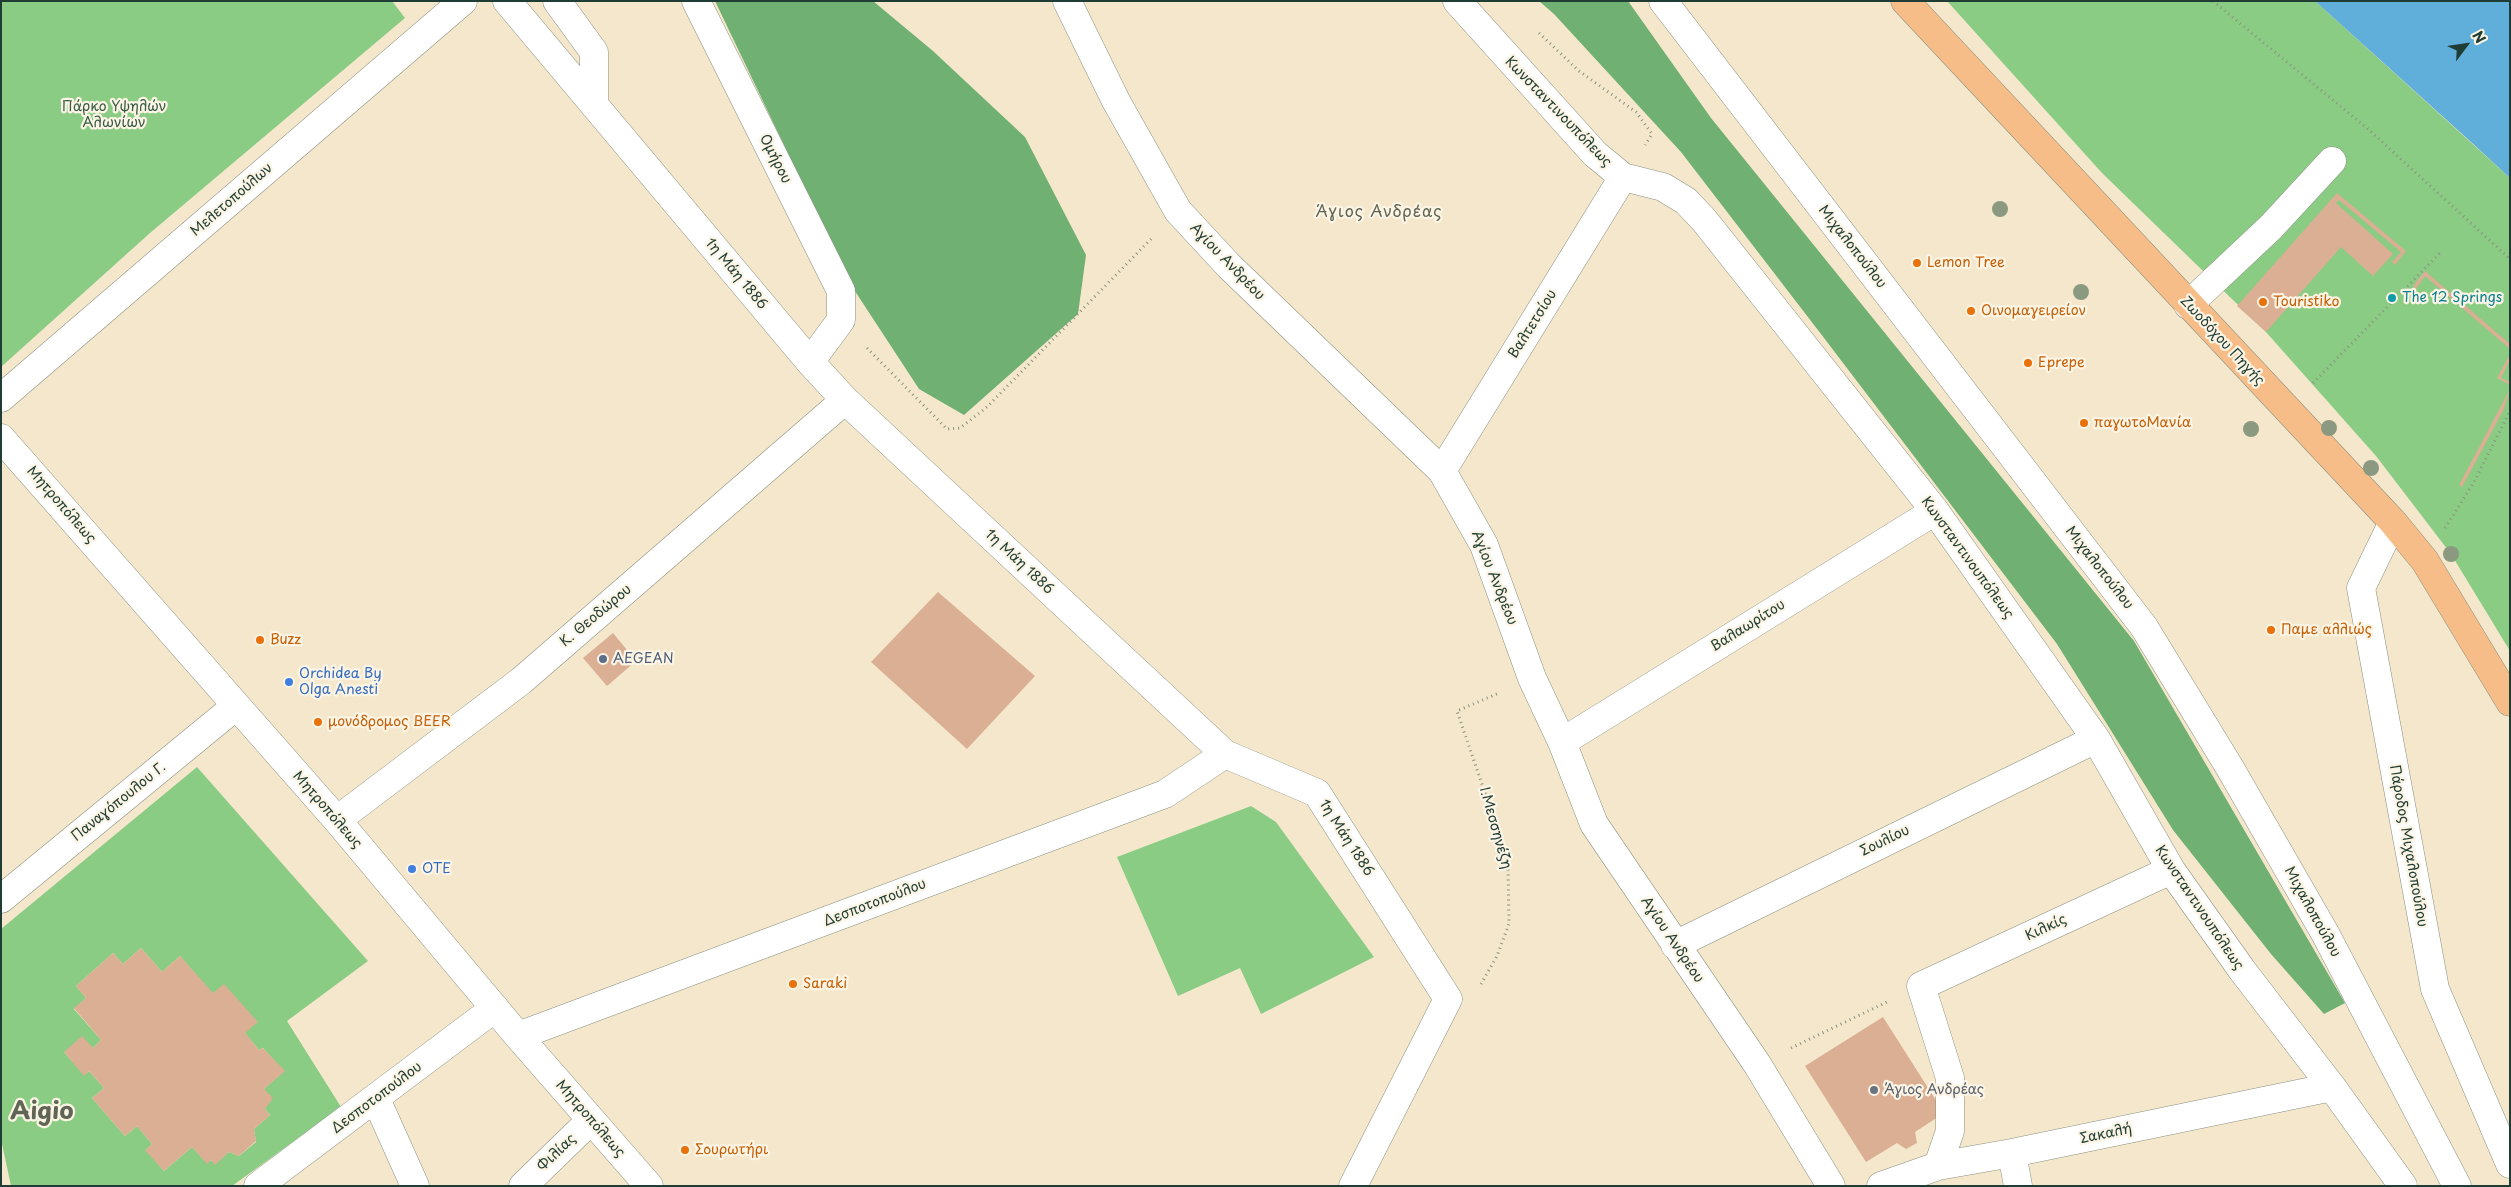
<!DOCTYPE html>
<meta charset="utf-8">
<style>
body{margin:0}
#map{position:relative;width:2511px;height:1187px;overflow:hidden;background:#f4e7cc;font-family:"Playpen Sans",sans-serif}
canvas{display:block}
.frame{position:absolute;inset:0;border:2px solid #1f3d34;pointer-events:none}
.north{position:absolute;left:2441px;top:20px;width:50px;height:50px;-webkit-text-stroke:4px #fcf5e5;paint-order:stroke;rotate:59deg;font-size:14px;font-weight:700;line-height:20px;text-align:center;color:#1f3d34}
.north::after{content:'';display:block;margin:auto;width:18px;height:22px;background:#1f3d34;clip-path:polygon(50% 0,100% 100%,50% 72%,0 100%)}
</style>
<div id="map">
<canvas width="2511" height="1187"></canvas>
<div class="frame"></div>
<div class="north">N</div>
</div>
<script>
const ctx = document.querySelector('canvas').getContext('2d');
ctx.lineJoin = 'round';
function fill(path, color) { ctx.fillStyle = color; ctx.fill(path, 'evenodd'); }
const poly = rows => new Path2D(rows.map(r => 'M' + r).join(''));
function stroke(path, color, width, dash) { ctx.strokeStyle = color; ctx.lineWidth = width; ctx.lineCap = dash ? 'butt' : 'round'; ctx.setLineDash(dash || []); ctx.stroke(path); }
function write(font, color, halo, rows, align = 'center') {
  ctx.font = font + ' "Playpen Sans",sans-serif'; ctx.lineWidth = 4.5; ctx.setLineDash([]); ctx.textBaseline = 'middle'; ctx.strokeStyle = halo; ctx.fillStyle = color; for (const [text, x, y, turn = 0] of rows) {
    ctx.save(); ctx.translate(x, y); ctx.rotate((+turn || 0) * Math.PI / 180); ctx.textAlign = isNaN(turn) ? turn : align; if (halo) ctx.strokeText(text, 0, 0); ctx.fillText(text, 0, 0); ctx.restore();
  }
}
fill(poly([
 [1,1,392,1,405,18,150,233,1,367],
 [1947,1,2315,1,2510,178,2510,651,2451,554,2376,456,2266,332,2102,173],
 [197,767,368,961,287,1021,341,1107,232,1186,11,1186,1,1139,1,929],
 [141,948,162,972,180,956,259,1050,263,1048,284,1071,264,1089,265,1109,270,1115,254,1129,256,1142,239,1156,229,1152,215,1164,211,1160,207,1163,192,1147,164,1171,146,1150,152,1144,137,1126,125,1136,92,1098,104,1088,89,1071,84,1075,64,1052,93,1048,101,1040,74,1009,86,998,76,986,113,953,123,964],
 [1251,806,1276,822,1374,957,1261,1014,1240,968,1178,996,1117,857]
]), '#8bcc84');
fill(poly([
 [715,1,873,1,933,51,1025,137,1086,255,1078,314,964,415,919,389,851,285],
 [1539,1,1628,1,1711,118,2134,641,2345,1003,2324,1014,2271,954,2173,830,2057,644,1821,334,1681,152,1554,14]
]), '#70b072');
fill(poly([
 [2315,1,2510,1,2510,178,2471,142]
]), '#60aeda');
fill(poly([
 [2337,193,2406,251,2395,265,2392,262,2401,252,2339,200,2336,203,2393,254,2373,276,2341,247,2266,332,2237,306],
 [2425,271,2510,344,2510,349,2425,276,2416,289,2413,286],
 [2510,354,2510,360,2501,378,2510,382,2510,385,2497,378],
 [2510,389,2504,409,2462,487,2459,485],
 [938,592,1035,676,967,749,871,662],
 [613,633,636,661,607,686,583,658],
 [141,948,162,972,180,956,213,993,224,984,258,1022,245,1033,259,1050,263,1048,285,1071,264,1089,273,1098,265,1109,270,1115,254,1129,256,1141,239,1156,229,1152,215,1165,211,1160,207,1164,192,1147,164,1171,145,1150,152,1144,137,1126,125,1136,92,1098,104,1088,89,1071,84,1076,64,1052,82,1036,93,1048,101,1040,74,1008,86,998,76,986,113,953,123,964],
 [1883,1017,1944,1113,1915,1132,1917,1143,1906,1149,1897,1143,1866,1162,1805,1066]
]), '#daaf93');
const minor = poly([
 [507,1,810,362,845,400,1225,754,1317,793,1448,999,1353,1186],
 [557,1,594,52,594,105],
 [696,1,841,291,841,320,810,362],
 [1067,1,1116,101,1178,211,1229,266,1442,471,1484,545,1532,678,1562,742,1594,824,1757,1064,1831,1186],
 [1457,1,1595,154,1623,177,1663,187,1686,201,1704,220,1935,511,2096,739,2171,870,2242,970,2332,1087,2403,1186],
 [1663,1,2144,627,2230,768,2326,935,2457,1186],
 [2188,305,2271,227,2332,161],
 [1,398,463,1],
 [1,438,337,820,518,1036,649,1186],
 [1442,471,1623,177],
 [2393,522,2361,588,2435,989,2510,1164],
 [1562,742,1935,511],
 [337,820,521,681,845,400],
 [1,899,236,706],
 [1675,945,2096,739],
 [518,1036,1165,794,1225,754],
 [376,1099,415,1186],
 [2012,1153,2018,1186],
 [1938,1166,1950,1131,1950,1078,1921,986,2171,870],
 [258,1186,495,1008],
 [523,1186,591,1120],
 [1881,1186,1938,1166,2012,1153,2332,1087]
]);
const major = poly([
 [1905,1,2393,522,2425,561,2510,702]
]);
stroke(minor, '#8a9280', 29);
stroke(major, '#8a9280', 29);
stroke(poly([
 [2213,1,2368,129,2510,259],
 [1539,33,1579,71,1636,112,1652,134,1645,145],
 [867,348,947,429,960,428,987,407,1153,237],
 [2313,383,2440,253],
 [2445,528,2474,482,2510,411],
 [1481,984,1497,956,1509,924,1508,867,1498,831,1457,711,1499,693],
 [1791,1048,1887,1002]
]), '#8a9280', 3, [1, 4]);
stroke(minor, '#fff', 28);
stroke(major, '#f7bd88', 28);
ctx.fillStyle = '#8b9981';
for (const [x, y] of [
 [2000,209],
 [2081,292],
 [2329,428],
 [2251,429],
 [2371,468],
 [2451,554]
]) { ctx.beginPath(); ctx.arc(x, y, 8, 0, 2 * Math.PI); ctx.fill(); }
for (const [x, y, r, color] of [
 [1917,263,5,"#e8710a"],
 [2392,298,5,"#0f9aa8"],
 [2263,302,5,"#e8710a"],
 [1971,311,5,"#e8710a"],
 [2028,363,5,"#e8710a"],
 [2084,423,5,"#e8710a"],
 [2271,630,5,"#e8710a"],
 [260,640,5,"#e8710a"],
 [603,659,5,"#5c6f8a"],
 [289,682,5,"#3f7fe0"],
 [318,722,5,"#e8710a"],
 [412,869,5,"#3f7fe0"],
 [793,984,5,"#e8710a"],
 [1874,1090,5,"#6b7280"],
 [685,1150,5,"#e8710a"]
]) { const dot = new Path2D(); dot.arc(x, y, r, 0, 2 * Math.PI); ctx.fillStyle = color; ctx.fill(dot); stroke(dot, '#fcf5e5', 2); }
write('14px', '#355a44', '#fcf5e5', [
 ["Πάρκο Υψηλών",114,107],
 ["Αλωνίων",114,123]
]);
write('14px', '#1f3d34', '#fcf5e5', [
 ["Κωνσταντινουπόλεως",1558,112,46],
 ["Ομήρου",775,159,63],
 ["Μελετοπούλων",232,200,-41],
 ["Μιχαλοπούλου",1852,247,52],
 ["Αγίου Ανδρέου",1227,262,46],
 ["1η Μάη 1886",736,274,50],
 ["Βαλτετσίου",1533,324,-58],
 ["Ζωοδόχου Πηγής",2222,341,47],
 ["Μητροπόλεως",61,505,49],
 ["Κωνσταντινουπόλεως",1967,558,54],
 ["1η Μάη 1886",1019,562,43],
 ["Μιχαλοπούλου",2099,568,52],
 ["Αγίου Ανδρέου",1494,578,68],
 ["Κ. Θεοδώρου",596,616,-40],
 ["Βαλαωρίτου",1748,626,-32],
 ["Παναγόπουλου Γ.",119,802,-39],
 ["Μητροπόλεως",327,810,49],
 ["Ι.Μεσσηνέζη",1495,828,74],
 ["1η Μάη 1886",1346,838,57],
 ["Σουλίου",1885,841,-26],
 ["Πάροδος Μιχαλοπούλου",2408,846,80],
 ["Δεσποτοπούλου",875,903,-21],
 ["Κωνσταντινουπόλεως",2199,908,56],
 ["Μιχαλοπούλου",2312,912,61],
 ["Κιλκίς",2046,928,-25],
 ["Αγίου Ανδρέου",1672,940,56],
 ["Δεσποτοπούλου",377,1098,-37],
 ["Μητροπόλεως",590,1119,49],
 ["Σακαλή",2106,1134,-12],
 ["Φιλίας",557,1153,-44]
]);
write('14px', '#c56008', '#fcf5e5', [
 ["Lemon Tree",1927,263],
 ["Touristiko",2273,302],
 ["Οινομαγειρείον",1981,311],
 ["Eprepe",2038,363],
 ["παγωτοΜανία",2094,423],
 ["Παμε αλλιώς",2281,630],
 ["Buzz",270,640],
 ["μονόδρομος BEER",328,722],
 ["Saraki",803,984],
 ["Σουρωτήρι",695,1150]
], 'left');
write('14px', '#0d838f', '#fcf5e5', [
 ["The 12 Springs",2402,298]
], 'left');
write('14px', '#4e5e75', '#fcf5e5', [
 ["AEGEAN",613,659]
], 'left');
write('14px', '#366cbe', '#fcf5e5', [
 ["Orchidea By",299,674],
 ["Olga Anesti",299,690],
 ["OTE",422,869]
], 'left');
write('14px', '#5b616d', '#fcf5e5', [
 ["Άγιος Ανδρέας",1884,1090]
], 'left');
ctx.letterSpacing = '1px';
write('16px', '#606555', '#fcf5e5', [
 ["Άγιος Ανδρέας",1379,213]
]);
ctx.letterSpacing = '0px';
write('bold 24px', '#606555', '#fcf5e5', [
 ["Aigio",42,1112]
]);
</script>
